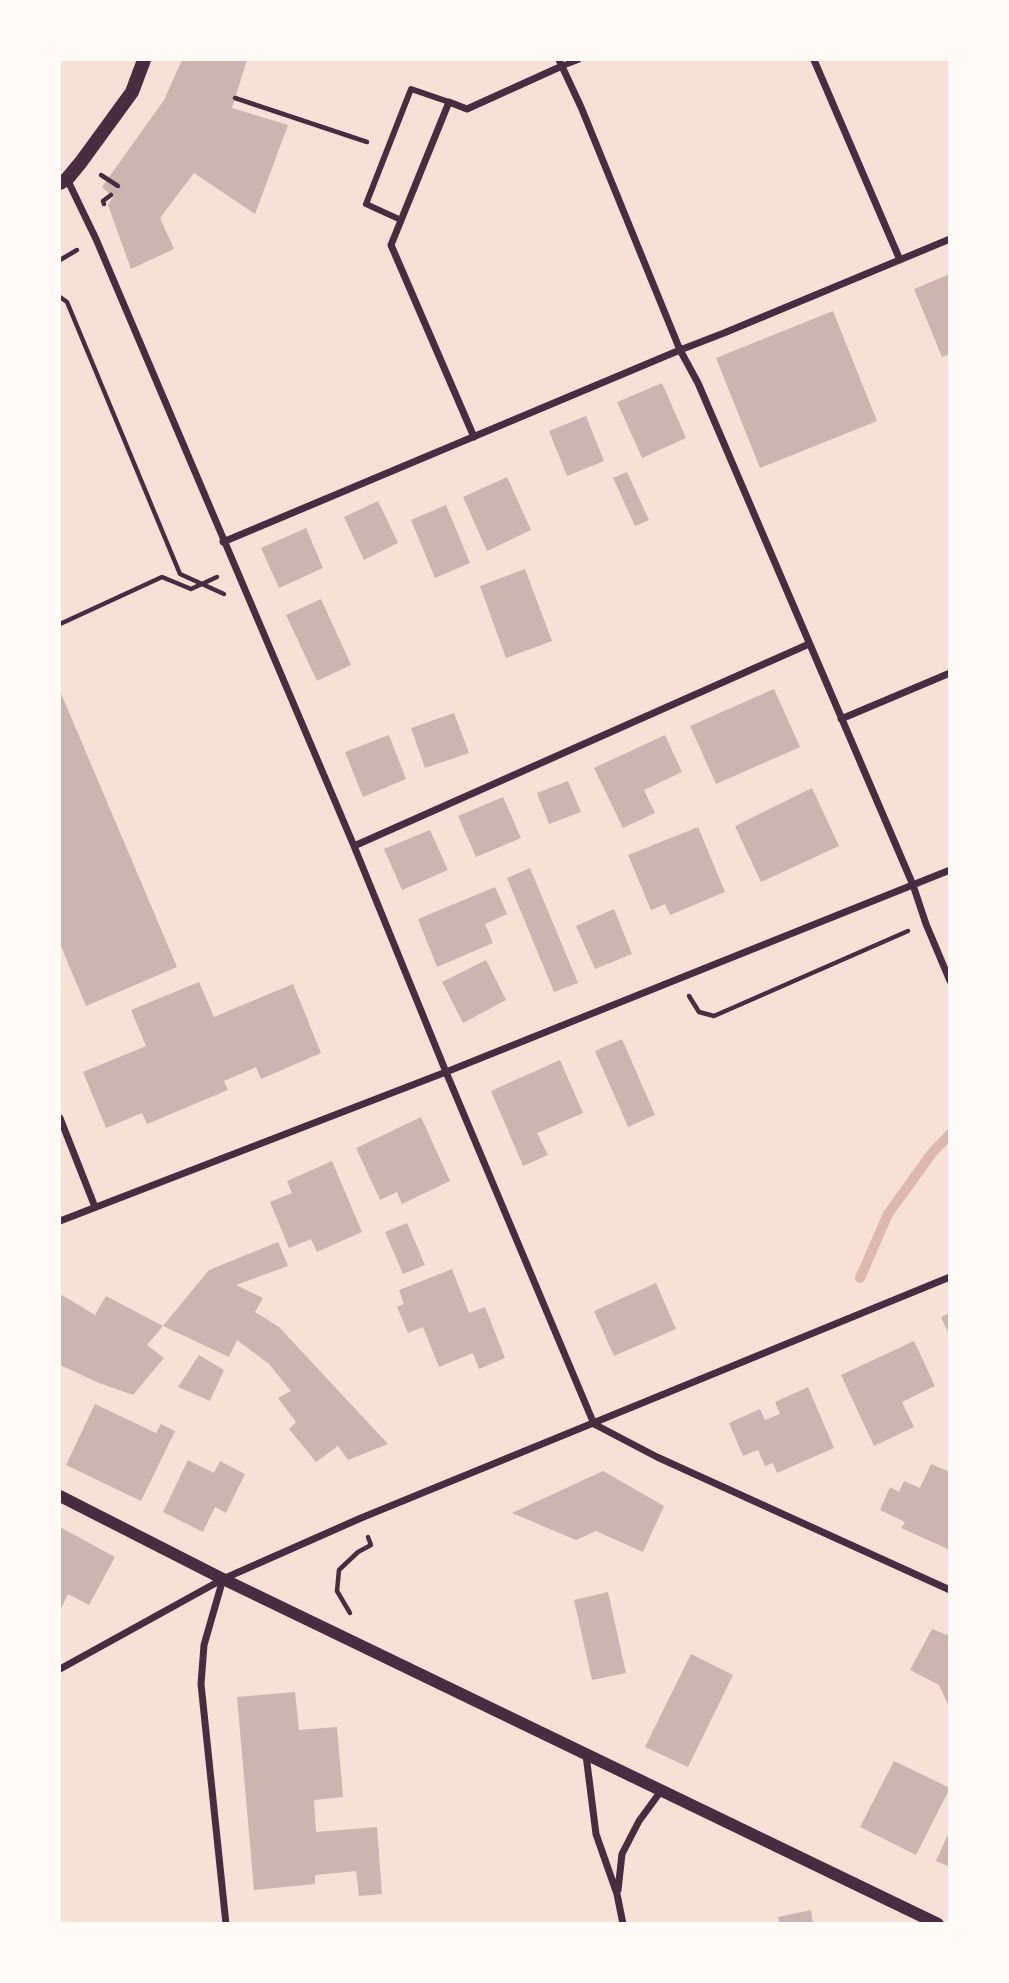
<!DOCTYPE html>
<style>
body{margin:0}
#map{position:relative;width:1009px;height:1983px;overflow:hidden;background:#f7e1d7;font-family:"Sofia Sans Condensed",sans-serif}
canvas{display:block}
.frame{position:absolute;inset:0;border:61px solid #fffaf5;pointer-events:none}
</style>
<div id="map">
<canvas width="1009" height="1983"></canvas>
<div class="frame"></div>
</div>
<script>
const ctx = document.querySelector('canvas').getContext('2d');
ctx.lineJoin = 'round';
const poly = rows => new Path2D(rows.map(r => 'M' + r).join(''));
function stroke(path, color, width, dash) { ctx.strokeStyle = color; ctx.lineWidth = width; ctx.lineCap = dash ? 'butt' : 'round'; ctx.setLineDash(dash || []); ctx.stroke(path); }
function fill(path, color) { ctx.fillStyle = color; ctx.fill(path, 'evenodd'); }
stroke(poly([
 [860,1278,888,1214,932,1153,950,1134]
]), '#dcb8b0', 10);
fill(poly([
 [182,60,247,60,232,108,288,125,255,214,194,173,160,218,174,249,131,269,108,205,113,197,102,187,164,100],
 [950,274,950,354,942,357,914,289],
 [833,311,877,421,760,468,716,358],
 [662,383,686,438,642,458,617,402],
 [586,416,604,461,567,476,549,431],
 [627,472,649,520,635,526,613,478],
 [507,477,531,530,487,551,463,497],
 [378,501,398,543,364,560,344,517],
 [446,505,470,563,435,578,411,520],
 [306,528,323,568,279,588,261,548],
 [525,569,552,641,506,658,480,586],
 [321,599,351,665,317,681,286,615],
 [774,689,800,747,716,784,690,726],
 [60,691,177,967,86,1006,60,944],
 [454,713,469,753,425,768,411,728],
 [389,735,406,779,363,797,345,752],
 [665,735,682,772,644,790,655,813,623,828,594,768],
 [568,781,581,812,549,824,537,793],
 [812,788,839,846,761,882,735,826],
 [503,797,521,838,476,857,458,816],
 [698,827,725,892,670,915,665,904,651,910,628,855],
 [430,830,448,870,402,890,384,849],
 [530,868,578,983,554,992,507,878],
 [495,887,507,914,485,924,493,943,437,967,418,919],
 [614,909,632,954,595,969,576,926],
 [486,960,506,1000,463,1023,442,982],
 [199,982,214,1017,293,984,321,1053,261,1079,256,1067,224,1081,228,1090,147,1124,142,1113,106,1128,83,1072,146,1046,131,1010],
 [622,1039,655,1115,628,1127,595,1051],
 [560,1060,583,1113,537,1133,548,1155,523,1166,491,1091],
 [421,1117,450,1181,402,1204,397,1192,380,1200,356,1148],
 [332,1161,362,1232,317,1252,311,1239,289,1248,270,1202,292,1193,287,1181],
 [407,1223,425,1265,403,1274,385,1232],
 [278,1242,288,1266,236,1285,263,1298,255,1312,279,1327,388,1444,348,1460,338,1446,316,1462,289,1429,296,1422,278,1398,291,1391,269,1364,237,1340,229,1357,163,1326,209,1270],
 [452,1269,469,1313,485,1307,505,1358,479,1369,473,1353,439,1367,423,1327,408,1333,397,1307,404,1304,399,1290],
 [656,1283,676,1329,614,1356,594,1311],
 [62,1295,95,1315,106,1296,163,1326,147,1345,164,1358,133,1395,99,1383,60,1365,60,1299],
 [950,1313,950,1337,941,1317],
 [914,1341,935,1386,902,1402,914,1427,874,1446,841,1375],
 [199,1355,224,1370,210,1401,178,1387],
 [808,1387,834,1448,777,1473,773,1463,765,1466,758,1450,743,1456,729,1423,760,1409,765,1420,780,1414,775,1402],
 [95,1404,156,1433,161,1424,175,1431,141,1501,66,1465],
 [188,1460,214,1473,220,1461,245,1474,226,1513,215,1507,203,1532,163,1512],
 [931,1464,950,1472,950,1550,901,1528,905,1522,880,1510,890,1487,899,1492,904,1481,920,1488],
 [603,1471,664,1506,643,1552,596,1531,576,1540,512,1513],
 [60,1527,115,1557,89,1605,68,1594,60,1611],
 [608,1592,626,1673,592,1680,574,1600],
 [932,1629,950,1636,950,1709,939,1685,910,1670],
 [691,1654,733,1675,688,1767,645,1747],
 [295,1692,299,1730,337,1727,343,1797,314,1800,316,1832,377,1827,382,1894,359,1896,356,1871,315,1875,315,1884,254,1890,237,1697],
 [894,1761,950,1788,916,1855,860,1827],
 [950,1830,950,1867,936,1861],
 [811,1910,813,1924,780,1924,778,1917]
]), '#ccb4b1');
stroke(poly([
 [235,98,367,142],
 [101,175,118,186],
 [104,204,103,201,111,195],
 [60,260,77,250],
 [60,297,67,302,180,574,224,594],
 [60,624,162,577,191,589,217,577],
 [689,996,699,1012,714,1016,908,931],
 [350,1613,337,1591,339,1570,358,1552,371,1545,368,1537]
]), '#4a2c40', 4.5);
stroke(poly([
 [562,66,578,60],
 [401,220,366,204,411,89,449,102]
]), '#4a2c40', 6);
stroke(poly([
 [559,60,581,107,680,350,698,383,913,885,926,924,950,981],
 [814,60,900,260],
 [67,179,96,239,354,846,446,1072,594,1424],
 [474,437,391,245,449,102,467,109,562,66],
 [223,542,680,350,724,333,950,239],
 [841,719,950,673],
 [354,846,809,644],
 [60,1118,95,1207],
 [60,1221,446,1072,950,870],
 [594,1424,657,1457,950,1590],
 [223,1579,204,1645,201,1684,226,1924],
 [60,1669,223,1579,361,1518,950,1277],
 [586,1755,596,1834,617,1894,623,1924],
 [618,1890,622,1854,639,1821,661,1791]
]), '#4a2c40', 7);
stroke(poly([
 [60,1496,223,1579,938,1924]
]), '#4a2c40', 12);
stroke(poly([
 [60,183,67,179,81,162,132,92,144,60]
]), '#4a2c40', 14);
</script>
